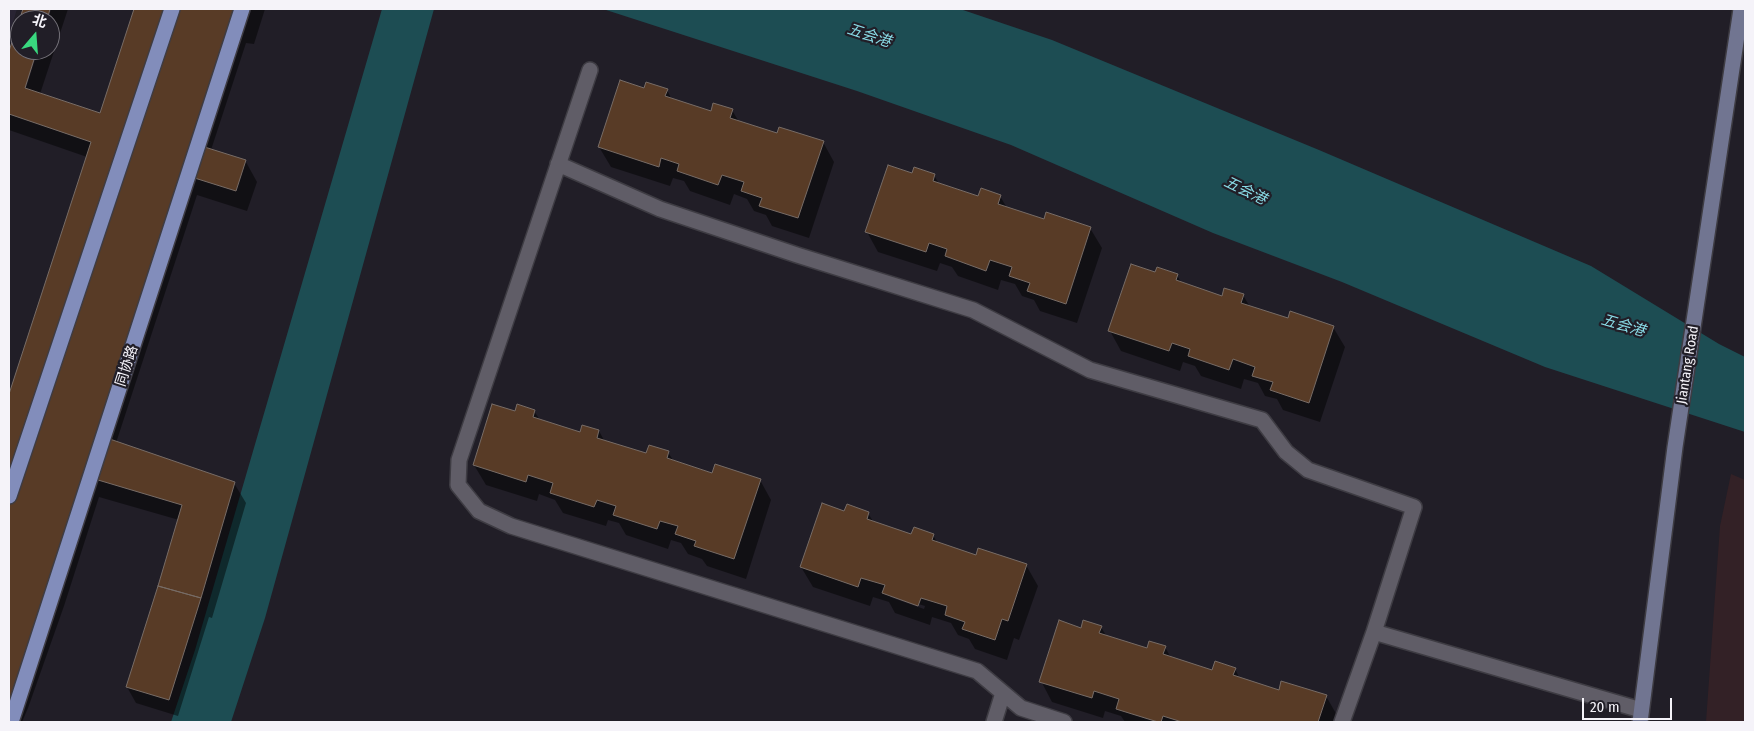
<!DOCTYPE html>
<meta charset="utf-8">
<style>
body{margin:0}
#map{position:relative;width:1754px;height:731px;overflow:hidden;background:#211e27;font-family:"Fira Sans Condensed","Noto Sans SC",sans-serif}
canvas{display:block}
.frame{position:absolute;inset:0;border:10px solid #f5f3f9;pointer-events:none}
.north{position:absolute;left:10px;top:10px;width:50px;height:50px;box-sizing:border-box;background:#211e27;border:1px solid #76737b;border-radius:50%;rotate:18deg;font-size:14px;font-weight:700;line-height:20px;text-align:center;color:#f5f3f9}
.north::after{content:'';display:block;margin:auto;width:18px;height:22px;background:#39d87f;clip-path:polygon(50% 0,100% 100%,50% 72%,0 100%)}
.scale{position:absolute;left:1582px;top:698px;width:90px;height:22px;box-sizing:border-box;border:2px solid #f5f3f9;border-top:0;padding-left:6px;font-size:15px;line-height:18px;white-space:nowrap;color:#f5f3f9;-webkit-text-stroke:4px #211e27;paint-order:stroke}
</style>
<div id="map">
<canvas width="1754" height="731"></canvas>
<div class="frame"></div>
<div class="north">北</div>
<div class="scale">20 m</div>
</div>
<script>
const ctx = document.querySelector('canvas').getContext('2d');
ctx.lineJoin = 'round';
function fill(path, color) { ctx.fillStyle = color; ctx.fill(path, 'evenodd'); }
const poly = rows => new Path2D(rows.map(r => 'M' + r).join(''));
function stroke(path, color, width, dash) { ctx.strokeStyle = color; ctx.lineWidth = width; ctx.lineCap = dash ? 'butt' : 'round'; ctx.setLineDash(dash || []); ctx.stroke(path); }
function write(font, color, halo, rows, align = 'center') {
  ctx.font = font + ' "Fira Sans Condensed","Noto Sans SC",sans-serif'; ctx.lineWidth = 4.5; ctx.setLineDash([]); ctx.textBaseline = 'middle'; ctx.strokeStyle = halo; ctx.fillStyle = color; for (const [text, x, y, turn = 0] of rows) {
    ctx.save(); ctx.translate(x, y); ctx.rotate((+turn || 0) * Math.PI / 180); ctx.textAlign = isNaN(turn) ? turn : align; if (halo) ctx.strokeText(text, 0, 0); ctx.fillText(text, 0, 0); ctx.restore();
  }
}
fill(poly([
 [9,9,17,9,9,35]
]), '#292433');
fill(poly([
 [1731,474,1745,480,1745,722,1706,722,1720,526]
]), '#332126');
fill(poly([
 [382,9,434,9,265,618,231,722,171,722,195,650],
 [603,9,960,9,1052,40,1319,150,1591,266,1719,344,1745,357,1745,432,1545,367,1342,282,1213,233,1011,145,857,91]
]), '#1d4d53');
fill(poly([
 [51,9,68,9,40,94,101,114,135,9,265,9,254,44,246,43,211,150,246,162,257,182,247,211,197,195,116,443,234,483,246,503,212,618,209,617,178,716,136,703,127,687,179,520,99,497,64,606,28,708,22,722,9,722,9,398,87,157,9,130,9,55,20,21,20,50,36,50,22,94,24,94,38,50,50,50,50,20,48,20],
 [645,89,667,90,672,100,712,112,732,110,739,122,777,135,823,142,834,162,809,238,772,226,766,215,754,211,747,199,734,194,730,205,690,191,684,181,673,178,670,186,611,167,599,147],
 [913,175,934,175,939,184,979,198,1000,196,1007,208,1045,220,1090,228,1102,248,1077,323,1040,311,1034,300,1022,296,1015,284,1001,280,998,290,958,276,952,267,940,263,937,271,878,252,867,232],
 [1156,274,1177,275,1182,284,1222,297,1243,295,1250,307,1288,320,1333,327,1345,347,1320,422,1283,410,1277,399,1265,396,1258,383,1244,379,1241,389,1201,376,1195,366,1183,362,1180,371,1121,351,1110,331],
 [534,411,540,420,581,433,599,431,605,442,647,455,668,452,674,462,713,475,760,480,771,500,746,579,707,566,702,559,688,554,681,543,671,540,668,549,626,535,619,523,608,520,606,526,563,513,555,500,539,494,537,501,486,485,474,465,516,413],
 [845,512,868,513,874,523,912,536,933,535,938,544,977,556,1026,565,1038,586,1019,640,1014,638,1007,660,975,649,969,639,958,635,951,623,932,617,930,625,895,613,889,602,873,597,870,606,813,587,801,567],
 [890,595,925,606,924,609,890,597],
 [1101,627,1107,637,1147,650,1165,647,1171,658,1213,671,1235,669,1240,679,1279,691,1326,696,1338,717,1336,722,1125,722,1121,716,1105,711,1103,718,1052,702,1041,681,1082,629]
]), '#0007');
const building = poly([
 [23,9,50,9,47,20,20,20,20,50,37,50,25,88,100,113,134,9,247,9,195,144,246,160,236,191,185,175,101,436,235,482,201,598,158,586,182,505,88,477,9,707,9,394,91,142,9,114,9,51,23,9],
 [620,80,644,88,646,82,668,89,665,96,711,111,713,103,733,109,730,118,777,133,779,127,824,141,798,218,759,206,762,198,741,191,744,182,722,175,718,185,677,171,679,164,661,158,659,167,598,147,620,80],
 [888,165,912,173,914,167,935,174,933,181,978,196,981,188,1001,195,998,204,1044,219,1046,212,1091,227,1066,304,1027,291,1030,283,1009,276,1012,267,990,260,986,271,945,256,947,249,929,243,926,252,865,232,888,165],
 [1131,264,1155,272,1157,267,1178,274,1176,280,1222,296,1224,288,1244,294,1241,303,1288,318,1290,311,1334,326,1309,403,1270,390,1273,382,1252,376,1255,367,1233,359,1229,370,1188,356,1190,349,1172,343,1169,351,1108,331,1131,264],
 [492,404,515,411,517,404,535,410,533,417,580,432,582,425,599,430,597,438,646,453,649,445,669,451,667,458,712,473,715,464,761,479,734,559,694,546,696,541,675,534,678,526,660,521,657,529,613,515,616,506,597,500,594,507,550,493,553,483,528,475,526,482,473,465,492,404],
 [822,503,844,511,847,504,869,512,867,519,911,534,914,527,934,534,932,540,976,555,978,548,1027,564,1008,621,1002,619,995,640,962,629,965,622,945,615,947,606,921,598,918,606,882,593,885,585,861,578,858,587,800,567,822,503],
 [158,586,201,598,169,700,126,687,158,586],
 [1059,620,1081,628,1083,620,1102,626,1099,633,1147,648,1149,641,1166,646,1163,654,1212,670,1215,661,1236,668,1233,675,1279,690,1281,681,1327,695,1318,722,1182,722,1163,716,1161,722,1158,722,1116,709,1119,699,1094,691,1092,698,1039,682,1059,620]
]);
fill(building, '#583b26');
stroke(building, '#776c66', 1);
const street = poly([
 [590,70,459,460,458,485,479,511,511,526,977,671,1021,708,1064,722],
 [558,164,660,209,797,255,973,310,1090,370,1262,420,1286,452,1308,470,1414,507,1374,632,1342,722],
 [1374,632,1641,710],
 [994,722,1003,693]
]);
const secondary = poly([
 [1640,722,1675,447,1741,9]
]);
const primary = poly([
 [9,496,172,9],
 [11,722,242,9]
]);
stroke(street, '#3e3c43', 18);
stroke(secondary, '#3e3c43', 18);
stroke(primary, '#3e3c43', 18);
stroke(street, '#605d67', 15);
stroke(secondary, '#717591', 15);
stroke(primary, '#828dbb', 15);
write('14px', '#f5f3f9', '#211e27', [
 ["Jiantang Road",1688,365,-81],
 ["同协路",127,366,-72]
]);
write('italic 15px', '#89dbe6', '#211e27', [
 ["五会港",869,36,18],
 ["五会港",1245,191,26],
 ["五会港",1623,326,16]
]);
</script>
